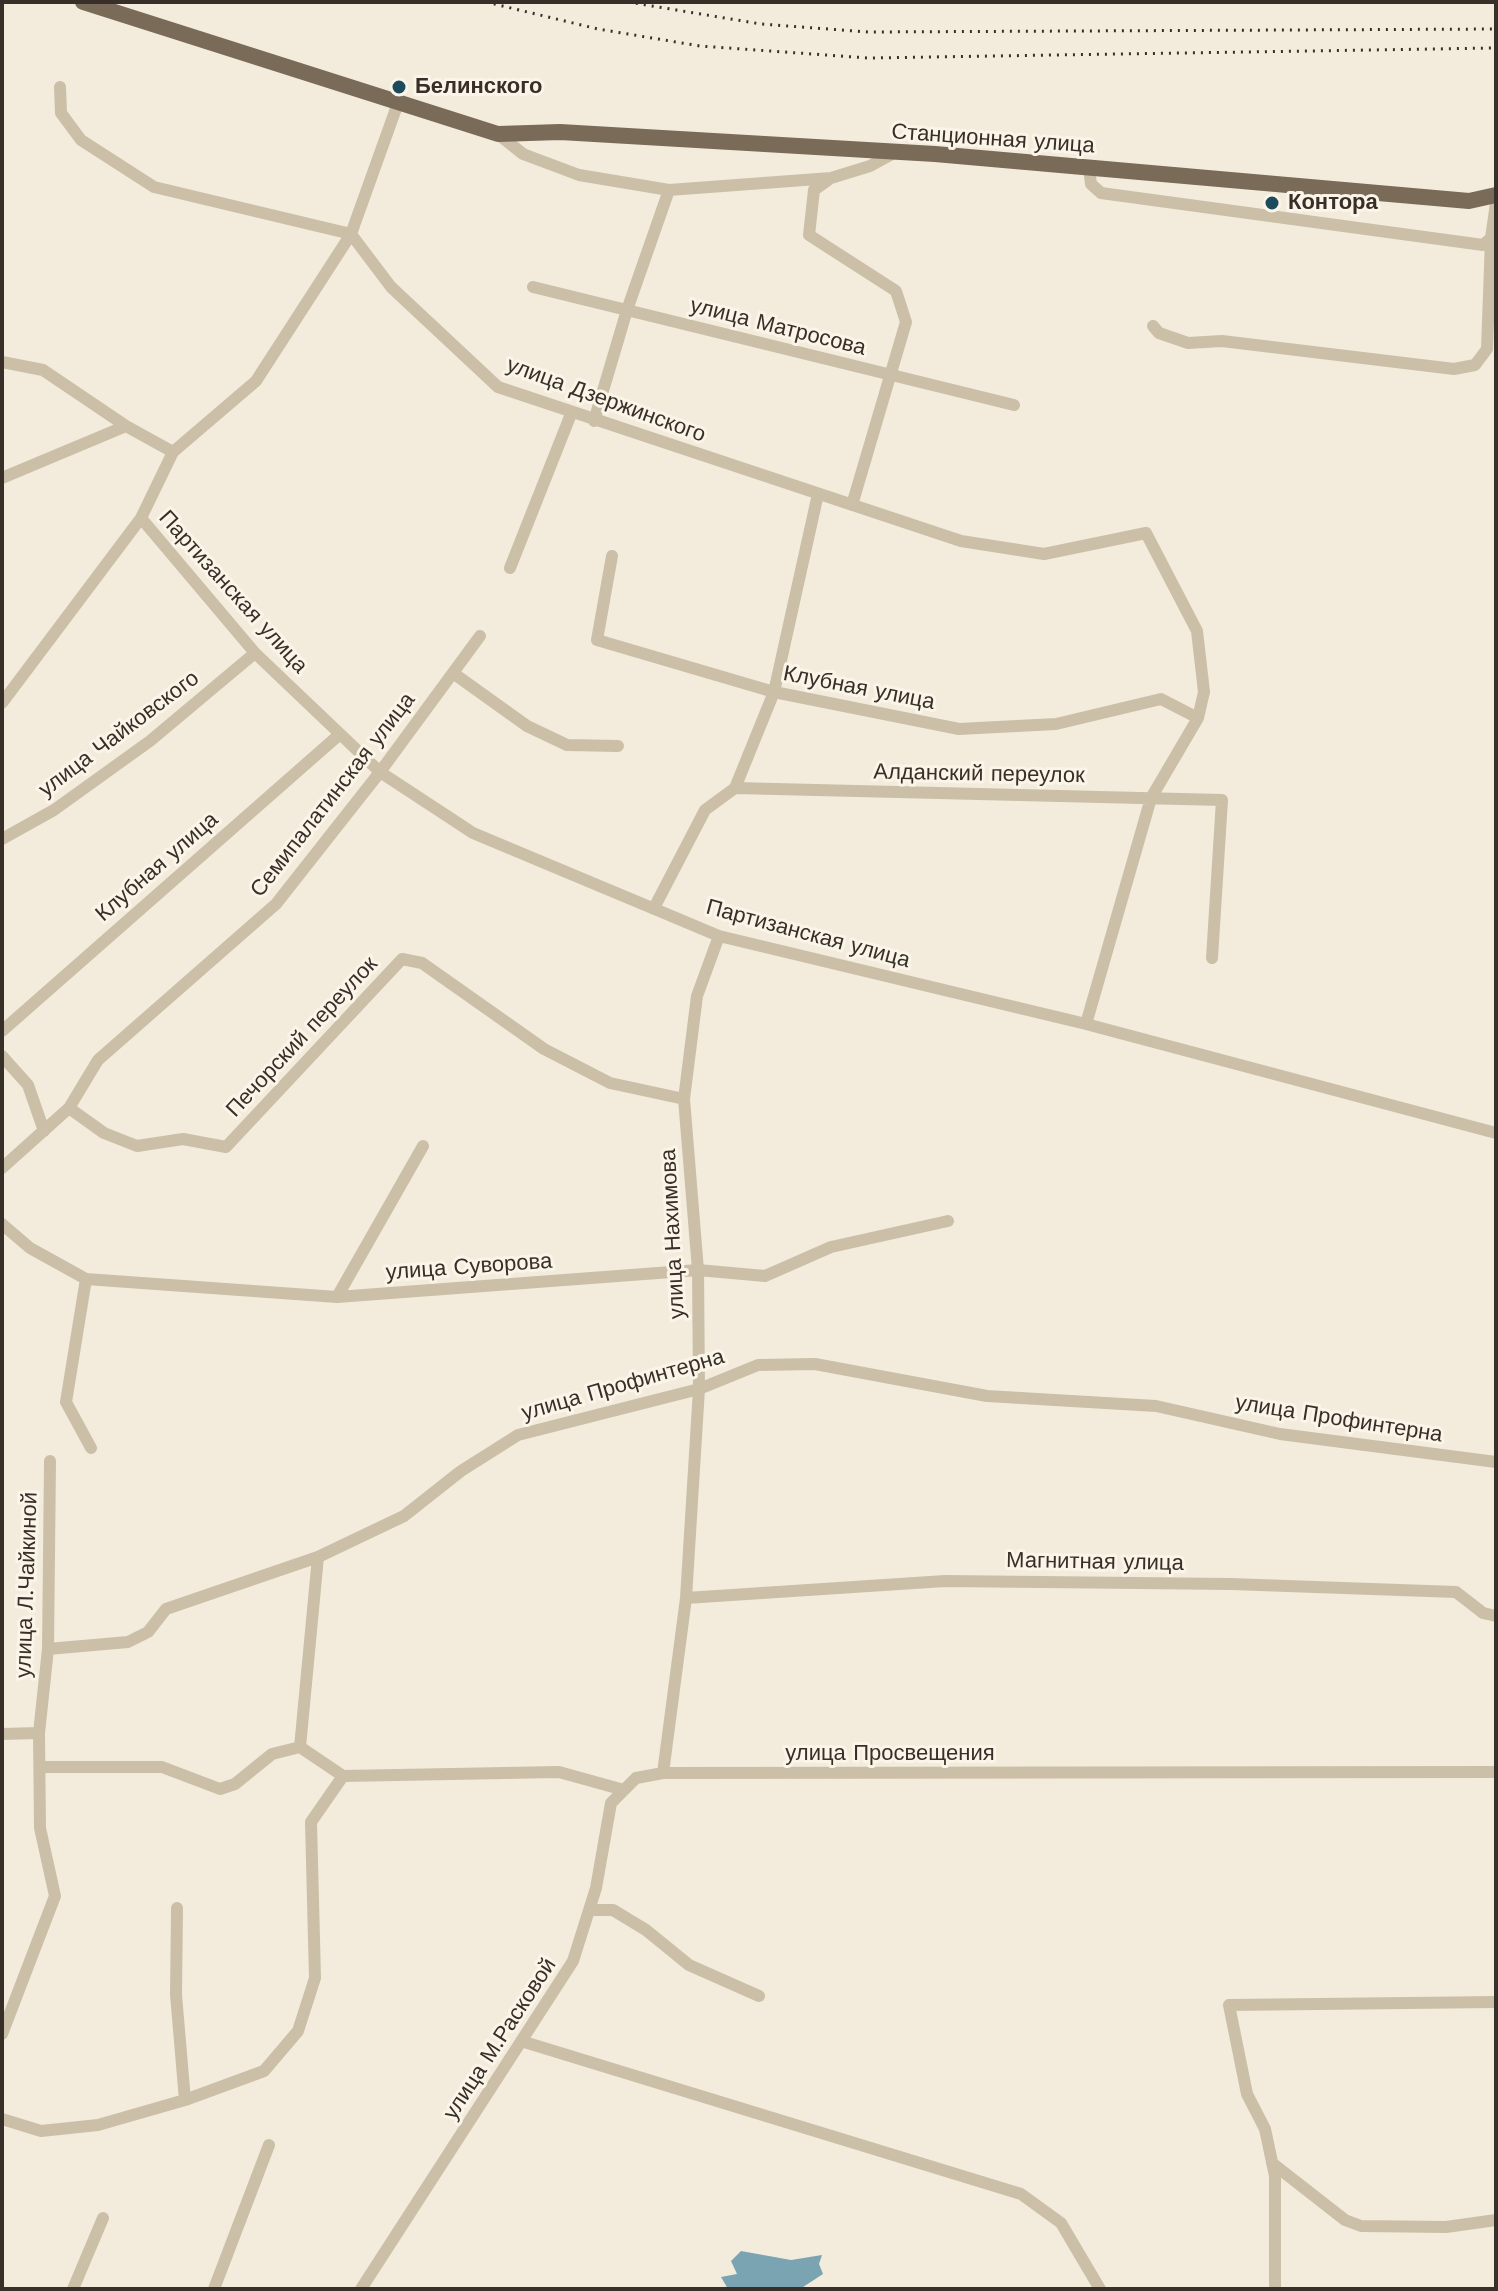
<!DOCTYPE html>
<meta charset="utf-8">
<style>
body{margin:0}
#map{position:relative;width:1498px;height:2291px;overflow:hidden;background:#f3ecdc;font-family:"Work Sans",sans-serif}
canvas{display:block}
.frame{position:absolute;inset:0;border:4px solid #383028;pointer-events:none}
</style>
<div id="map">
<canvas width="1498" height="2291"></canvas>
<div class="frame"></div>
</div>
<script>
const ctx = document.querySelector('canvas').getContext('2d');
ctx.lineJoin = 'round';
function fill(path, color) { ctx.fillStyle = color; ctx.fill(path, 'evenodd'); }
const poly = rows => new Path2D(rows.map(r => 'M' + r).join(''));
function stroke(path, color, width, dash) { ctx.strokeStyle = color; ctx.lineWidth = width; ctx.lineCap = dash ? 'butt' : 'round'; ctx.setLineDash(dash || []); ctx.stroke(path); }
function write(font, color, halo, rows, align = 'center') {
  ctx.font = font + ' "Work Sans",sans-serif'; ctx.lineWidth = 6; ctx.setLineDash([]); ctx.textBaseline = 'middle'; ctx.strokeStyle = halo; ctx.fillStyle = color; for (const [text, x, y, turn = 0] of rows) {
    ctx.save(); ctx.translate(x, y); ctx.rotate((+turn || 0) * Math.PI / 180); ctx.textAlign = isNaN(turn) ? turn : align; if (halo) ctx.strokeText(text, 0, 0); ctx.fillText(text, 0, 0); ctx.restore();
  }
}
fill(poly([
 [741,2251,791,2260,822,2255,819,2264,823,2274,800,2289,728,2289,721,2277,737,2274,731,2261]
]), '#7aa4b1');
stroke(poly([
 [60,87,61,113,81,140,154,187,351,234,391,287,498,387,961,541,1044,554,1146,533,1197,631,1204,692,1198,718,1151,798,1086,1024],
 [498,134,523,154,579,175,669,190,831,178,870,166,892,154],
 [1089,168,1091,184,1101,193,1483,245,1491,238,1496,203],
 [828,180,814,190,809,235,896,291,906,322,852,505],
 [533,287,1014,405],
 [1153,326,1159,333,1188,343,1222,341,1454,369,1475,365,1487,349,1491,238],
 [2,362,43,370,126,426,173,452],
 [594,421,627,310,669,190],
 [2,478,126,426],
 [141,518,255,653,380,772,473,833,719,936,1086,1024,1496,1133],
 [612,556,597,640,774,692,959,729,1056,724,1161,699,1198,718],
 [510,568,571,414],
 [453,673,527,726,567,745,618,746],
 [2,703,141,518,173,452,256,381,351,234,398,103],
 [735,788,1222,800,1212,958],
 [2,839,54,810,150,741,255,653],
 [654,908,705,810,735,788,774,692,818,494],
 [2,1031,340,734],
 [2,1056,28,1085,44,1131],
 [69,1108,104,1133,137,1146,183,1139,226,1147,402,959,422,963,544,1049,610,1083,684,1099],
 [2,1168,69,1108,98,1060,276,904,380,772,480,636],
 [2,1224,30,1248,86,1279,337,1297,698,1270,765,1276,831,1247,948,1221],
 [86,1279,66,1402,91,1448],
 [337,1297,423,1146],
 [318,1557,300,1747,343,1776,559,1772,624,1790],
 [686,1598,945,1581,1231,1584,1456,1592,1483,1613,1496,1616],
 [48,1649,128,1642,148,1632,166,1609,318,1557,404,1516,461,1471,518,1435,699,1389,758,1365,815,1364,987,1396,1156,1406,1280,1434,1496,1462],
 [2,1734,39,1733],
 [40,1767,162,1767,220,1789,235,1784,272,1754,300,1747],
 [663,1773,686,1598,699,1389,698,1270,684,1099,697,996,719,936],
 [177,1908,176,1995,185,2100],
 [589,1910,613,1910,646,1930,689,1965,759,1996],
 [2,2034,55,1896,40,1828,39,1733,48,1649,50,1461],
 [521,2041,1021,2194,1061,2223,1100,2289],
 [2,2119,41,2131,98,2125,185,2100,264,2071,298,2031,315,1978,311,1822,343,1776],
 [1272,2163,1345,2220,1361,2226,1446,2227,1496,2220],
 [73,2289,103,2218],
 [214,2289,269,2145],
 [361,2289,573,1961,596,1888,611,1803,636,1778,663,1773,1496,1772],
 [1275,2289,1275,2176,1265,2129,1247,2094,1229,2005,1496,2002]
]), '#ccbfa7', 12);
stroke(poly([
 [83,2,498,134,560,132,935,154,1469,201,1496,195]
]), '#7a6a58', 16);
stroke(poly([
 [486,2,598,29,700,46,868,58,1496,48],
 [628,2,761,24,868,32,1496,29]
]), '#383028', 3, [2, 6]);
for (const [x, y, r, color] of [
 [399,87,8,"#1c4b5b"],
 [1272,203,8,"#1c4b5b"]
]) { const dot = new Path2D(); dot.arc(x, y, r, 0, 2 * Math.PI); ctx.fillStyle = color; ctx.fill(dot); stroke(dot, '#faf5e8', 3); }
write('bold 22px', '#383028', '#faf5e8', [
 ["Белинского",415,87],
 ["Контора",1288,203]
], 'left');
write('22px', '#383028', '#faf5e8', [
 ["Станционная улица",993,139,4],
 ["улица Матросова",778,327,14],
 ["улица Дзержинского",606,400,20],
 ["Партизанская улица",233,592,48],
 ["Клубная улица",859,688,11],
 ["улица Чайковского",119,734,-37],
 ["Алданский переулок",979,774,1],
 ["Семипалатинская улица",333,795,-52],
 ["Клубная улица",157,867,-41],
 ["Партизанская улица",808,934,15],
 ["Печорский переулок",302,1037,-47],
 ["улица Нахимова",673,1234,-93],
 ["улица Суворова",469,1267,-4],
 ["улица Профинтерна",623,1385,-16],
 ["улица Профинтерна",1339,1419,9],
 ["Магнитная улица",1095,1562,1],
 ["улица Л.Чайкиной",27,1585,-88],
 ["улица Просвещения",890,1754],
 ["улица М.Расковой",500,2039,-57]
]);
</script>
